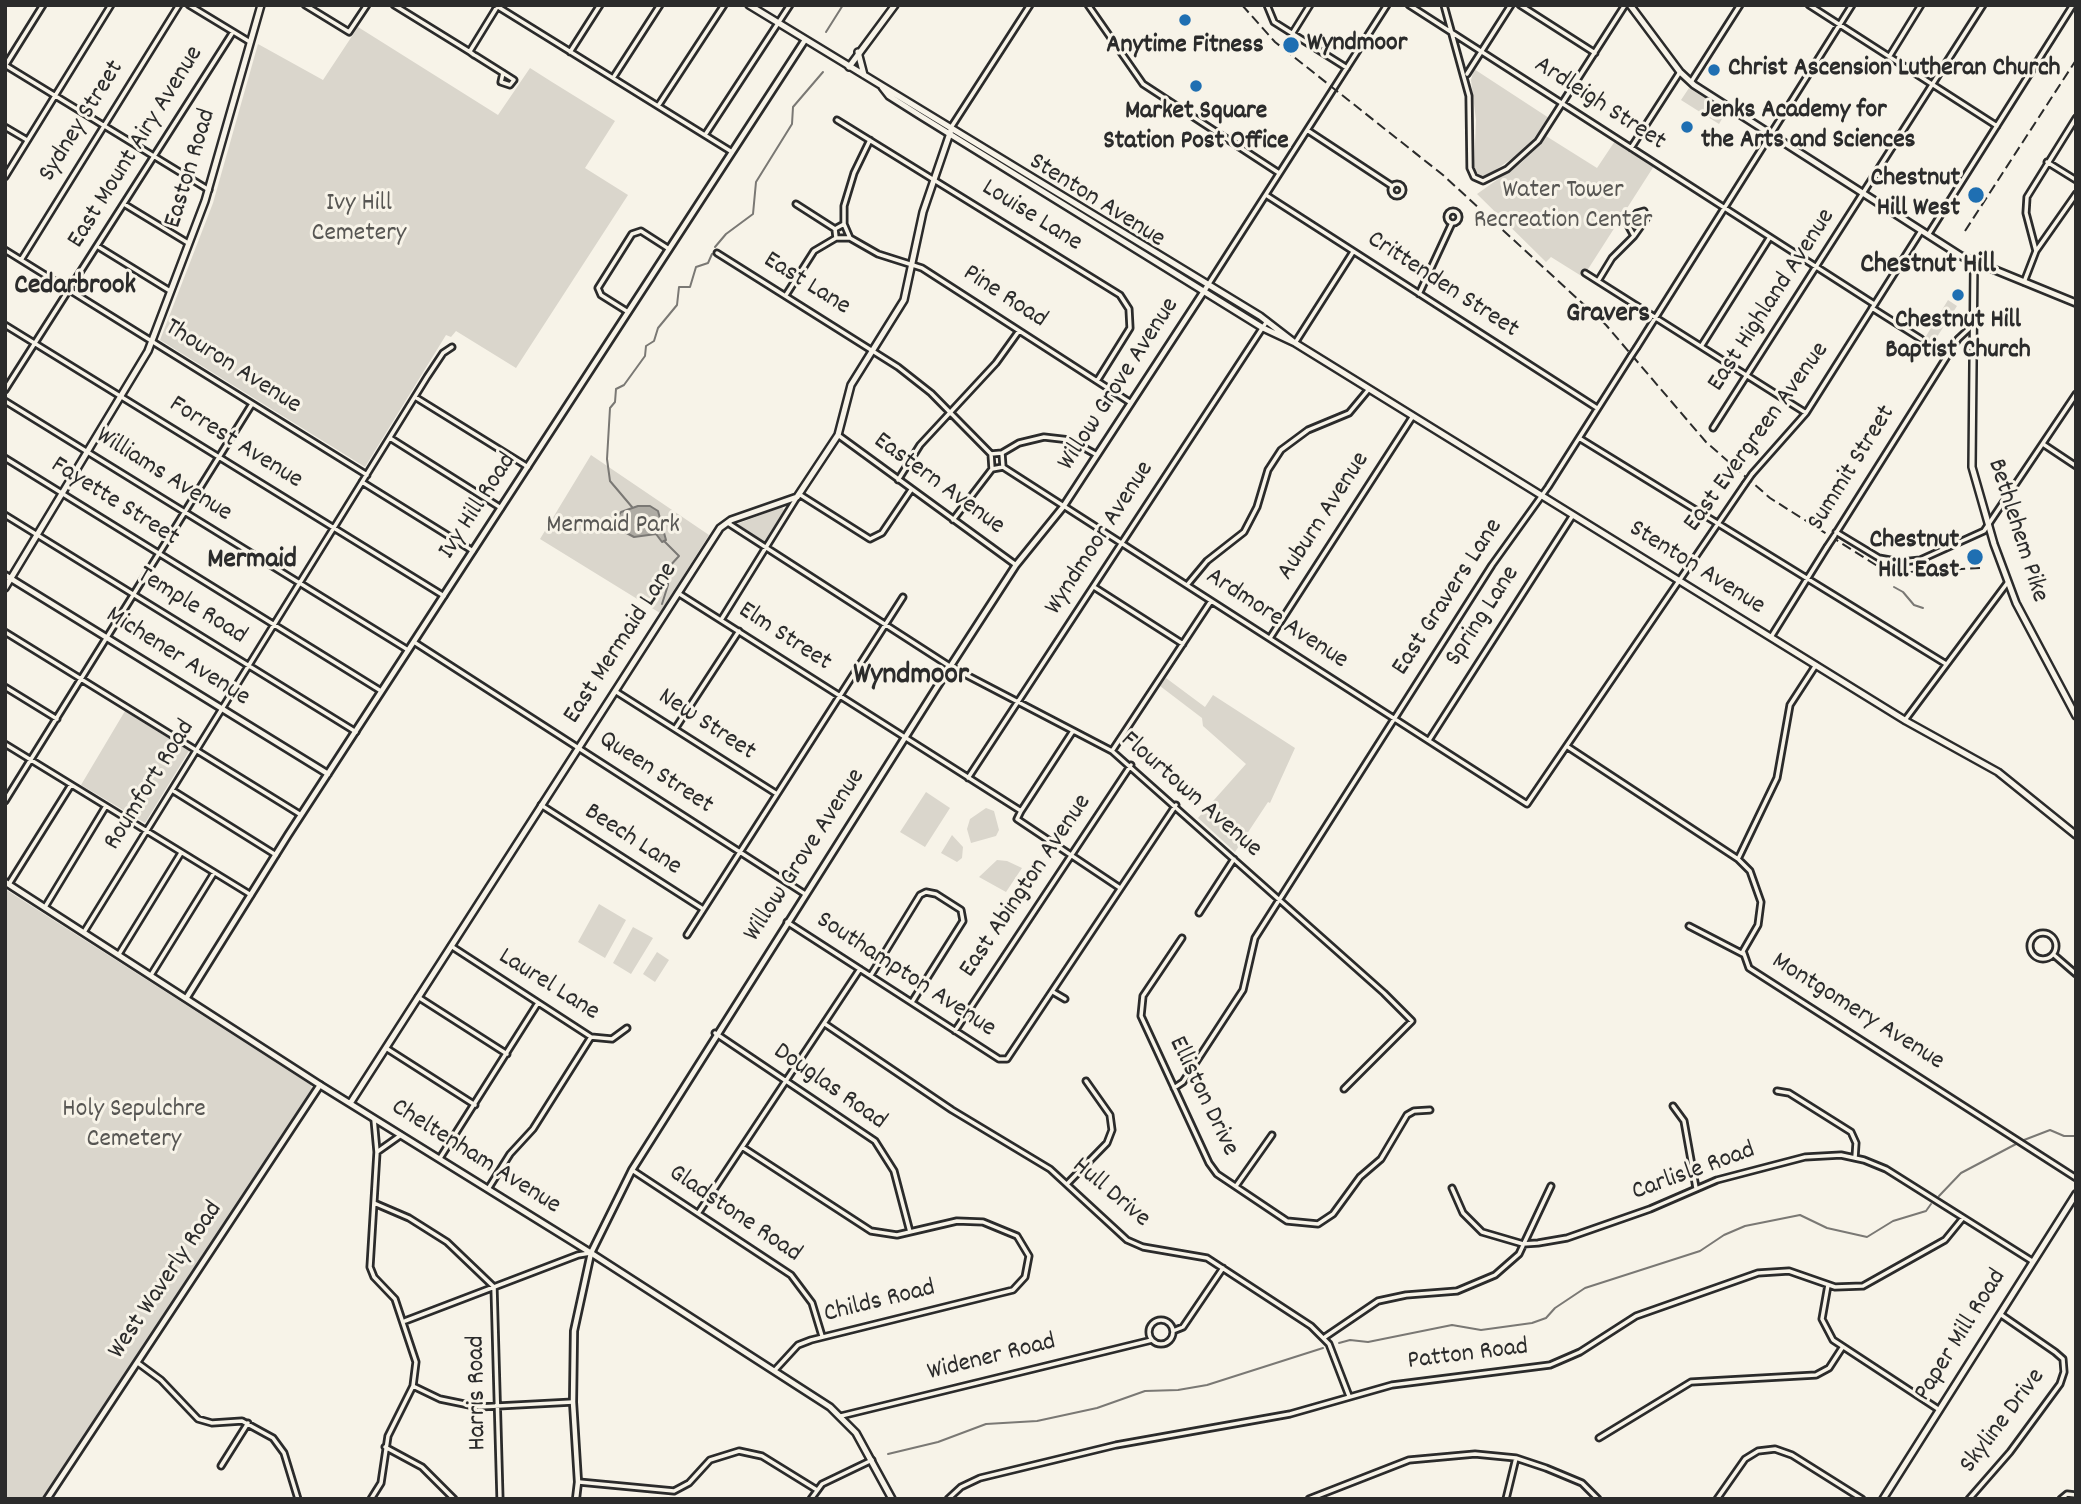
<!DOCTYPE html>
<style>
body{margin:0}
#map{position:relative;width:2081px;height:1504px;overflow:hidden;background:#f7f3e8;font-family:Dekko,sans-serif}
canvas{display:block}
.frame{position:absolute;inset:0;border:7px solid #2b2b2b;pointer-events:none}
</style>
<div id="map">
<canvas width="2081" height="1504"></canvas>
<div class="frame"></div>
</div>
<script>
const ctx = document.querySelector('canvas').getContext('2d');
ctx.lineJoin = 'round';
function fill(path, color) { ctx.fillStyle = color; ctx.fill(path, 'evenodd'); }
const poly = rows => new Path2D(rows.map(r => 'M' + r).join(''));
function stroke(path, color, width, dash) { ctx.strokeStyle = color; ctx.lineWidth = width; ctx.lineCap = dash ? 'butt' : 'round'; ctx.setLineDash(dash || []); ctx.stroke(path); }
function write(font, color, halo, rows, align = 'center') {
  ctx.font = font + ' Dekko,sans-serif'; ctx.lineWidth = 6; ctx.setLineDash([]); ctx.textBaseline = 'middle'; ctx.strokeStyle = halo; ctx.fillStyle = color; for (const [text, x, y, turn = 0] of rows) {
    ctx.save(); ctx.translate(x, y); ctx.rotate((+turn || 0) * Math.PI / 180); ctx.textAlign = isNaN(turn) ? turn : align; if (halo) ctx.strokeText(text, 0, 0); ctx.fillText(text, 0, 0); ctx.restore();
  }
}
fill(poly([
 [358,27,498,115,530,68,552,82,615,121,585,168,628,195,516,368,456,331,451,337,446,335,365,467,160,340,213,203,258,44,323,80],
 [1474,69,1549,118,1526,149,1485,177,1479,176,1474,168,1476,120,1471,80],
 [1689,88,1726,112,1719,124,1681,100],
 [1546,136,1597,168,1615,141,1654,166,1583,277,1551,257,1546,262,1477,194,1522,162],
 [1948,300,1957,306,1924,357,1917,351],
 [591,455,709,535,660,613,540,539],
 [782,507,784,510,764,542,737,524],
 [1166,678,1205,707,1213,695,1295,748,1270,803,1268,802,1235,852,1198,818,1246,764,1203,726,1202,718,1160,686],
 [125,711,189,751,145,823,81,785],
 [926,792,950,808,925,847,900,832],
 [986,808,994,811,999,830,996,836,971,843,967,829,970,819],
 [952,835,963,847,962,858,957,862,941,853],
 [997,860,1007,861,1022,868,1006,892,979,877],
 [5,889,311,1085,312,1089,43,1499,5,1499],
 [599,904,626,920,605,958,578,942],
 [633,927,653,938,631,974,613,963],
 [657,952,669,960,655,982,643,974]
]), '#dad6cc');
const water = poly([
 [638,506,650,506,658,511,666,540,662,542,656,534,634,537,619,529,617,518,621,512,638,506]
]);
fill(water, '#afaca4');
stroke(water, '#7a7874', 2);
stroke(poly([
 [826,32,843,5],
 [715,247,726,234,753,214,756,182,792,124,793,107,823,72],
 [632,507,610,481,607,459,610,408,615,402,616,389,624,385,645,356,646,346,654,341,658,328,677,305,679,287,690,287,696,267,708,263,712,254],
 [1894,587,1903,592,1914,605,1923,608],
 [662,604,668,585,668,568,679,556,664,541],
 [2024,1140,2050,1130,2064,1136,2076,1136],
 [1939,1196,1961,1173,2016,1144],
 [1339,1343,1350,1340,1368,1342,1452,1325,1481,1330,1532,1323,1546,1318,1555,1308,1585,1288,1700,1251,1724,1235,1745,1226,1800,1215,1827,1228,1867,1237,1893,1221,1926,1211,1931,1204],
 [888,1454,938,1442,986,1424,1037,1421,1097,1408,1145,1391,1178,1390,1207,1385,1323,1348]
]), '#7a7874', 2);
const minor = poly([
 [189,5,250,42],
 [305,5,349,32,367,5],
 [394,5,470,52,474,55,476,56,503,73,514,80,510,85,501,82,503,73],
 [495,5,732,152],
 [1088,5,1143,84,1279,173],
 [1267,5,1274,22,1347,68],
 [1409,5,1874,304],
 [1444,5,1469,96,1470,168,1474,177,1483,181,1507,169,1538,141,1625,5],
 [1520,5,1595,53],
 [1809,5,1997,126],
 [1292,34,1310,5],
 [470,51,497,7],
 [570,52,600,5],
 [1889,57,1921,5],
 [5,65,209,190],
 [5,66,43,5],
 [1467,74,1511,5],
 [613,78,660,5],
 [1691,82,1740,5],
 [658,106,724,5],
 [837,120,1120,295,1129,309,1130,328,1097,381],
 [952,126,1030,5],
 [5,127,27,140],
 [1307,130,1392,186],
 [705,135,790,5],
 [1631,148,1680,72],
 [2047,162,2076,180],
 [5,177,111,5],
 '1391 190a6 6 0 1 1 12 0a6 6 0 1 1-12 0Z',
 [1266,195,1597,408],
 [124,204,188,243],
 [796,204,835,229],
 '1447 217a6 6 0 1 1 12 0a6 6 0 1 1-12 0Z',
 [844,224,844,206,854,173,870,140],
 [844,224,850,238,836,238,835,229,844,224],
 [1928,235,2073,5],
 [850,238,878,254,922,268,1131,403],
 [97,246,170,291],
 [5,250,367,475],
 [2036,251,2026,213,2027,197,2076,118],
 [717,253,898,367,931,393,991,454],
 [21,260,179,5],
 [1585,273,1806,413],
 [1598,281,1612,258,1634,236,1646,219,1644,211,1637,213,1628,225,1634,236],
 [2024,282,2036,251,2076,194],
 [1208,285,1387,5],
 [1419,294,1452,223],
 [786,295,814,251,836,238],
 [1872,308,1921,339],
 [628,312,601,295,598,288,632,234,641,231,669,249],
 [5,325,444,596],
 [1295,343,1353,252],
 [1702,345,1770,237],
 [1637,347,1852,5],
 [5,390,233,32],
 [415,397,528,467],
 [5,401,408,650],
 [1713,428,1983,5],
 [838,435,1016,565],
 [390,438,501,508],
 [1579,438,1946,664],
 [2043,444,2076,466],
 [1002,453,1019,443,1044,437,1070,440,1097,455],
 [1002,453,1003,467,992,469,991,454,1002,453],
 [5,458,381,691],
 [1003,467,1527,804,1745,484],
 [1752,474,1806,413,1921,231],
 [898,480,920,445,996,363,1019,331],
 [362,482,473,551],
 [5,515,356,732],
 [953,520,992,469],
 [728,523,951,667,1112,751,1384,993,1412,1021,1344,1089],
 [1836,532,1879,558,1901,562,1920,560,1984,531,2076,394],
 [1836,533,1958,339,1973,325],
 [1187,585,1207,561,1244,532,1257,507,1268,470,1281,450,1308,430,1349,413,1369,389],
 [1094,587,1183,644],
 [678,593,1021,811,1017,819,1120,888],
 [721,620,799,494,870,539,882,533,911,490],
 [5,632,301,815],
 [1771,637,1827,547],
 [1270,638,1413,416],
 [414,642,805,894],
 [5,687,57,719],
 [615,691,777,794],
 [1905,720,2008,582],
 [675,729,739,631],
 [1429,740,1573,515],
 [5,744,251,895],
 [1568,747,1738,859,1750,871,1761,902,1758,925,1743,951,1749,968,2076,1178],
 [1112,751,1211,601],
 [968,778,1267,321],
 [172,790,276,855],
 [5,801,252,404],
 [541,805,703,909],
 [1021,811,1073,731],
 [1738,859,1777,778,1790,705,1816,665],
 [9,884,71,785],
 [45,907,106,806],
 [1199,913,1234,859],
 [787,922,999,1059,1007,1059,1176,805],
 [1689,926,1743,954],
 [84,932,427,377,443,353,452,347],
 '2030 946a13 13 0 1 1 26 0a13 13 0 1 1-26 0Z',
 [687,935,903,597],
 [1182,938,1143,996,1141,1016,1209,1163,1217,1174,1287,1221,1318,1224,1333,1214,1360,1177,1381,1159,1407,1115,1414,1111,1430,1110],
 [451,946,591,1037,612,1039,627,1028],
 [119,954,181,853],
 [2054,955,2076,974],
 [151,975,214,873],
 [871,975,920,895,926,892,936,894,961,910,963,921,912,1002],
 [1053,992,1065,999],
 [418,997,507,1054],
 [825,1024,952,1110,1050,1169,1127,1240,1143,1247,1207,1258,1311,1326,1329,1344,1349,1396],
 [955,1031,1131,765],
 [715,1033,875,1141,894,1171,910,1232],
 [386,1048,475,1105],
 [1174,1088,1183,1082,1243,990,1255,938,1492,565,1548,487,1631,356],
 [1777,1091,1789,1093,1851,1132,1856,1143,1855,1158],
 [1673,1106,1684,1121,1696,1188],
 [742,1147,871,1231,897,1235,957,1221,983,1222,1017,1236,1029,1256,1025,1277,1013,1290,811,1340,798,1345,775,1370],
 [377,1152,401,1135],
 [440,1158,538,1003],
 [632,1170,791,1275,812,1303,822,1336],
 [1067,1184,1107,1143,1112,1130,1110,1115,1086,1081],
 [1236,1186,1272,1135],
 [1452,1188,1463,1213,1482,1232,1523,1244,1538,1243,1567,1238,1650,1209,1717,1180,1805,1157,1841,1155,1864,1160,1886,1169,2032,1261],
 [488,1189,510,1154,533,1129,591,1037],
 [374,1203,409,1218,447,1242,494,1287],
 [699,1212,860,969],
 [1828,1285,1822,1319,1833,1340,1938,1409],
 [494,1287,500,1499],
 '1149 1332a12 12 0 1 1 24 0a12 12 0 1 1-24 0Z',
 [405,1321,578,1255,590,1253],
 [1173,1331,1183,1327,1223,1268],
 [1325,1337,1378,1301,1406,1295,1457,1291,1495,1275,1519,1254,1551,1186],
 [138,1363,161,1380,198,1419,212,1423,242,1421,273,1438,284,1453,298,1499],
 [413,1386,440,1399,479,1407,573,1402],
 [841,1416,1152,1340],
 [1599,1438,1691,1382,1816,1375,1829,1368,1842,1348],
 [385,1447,422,1467,454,1499],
 [221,1466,248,1423],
 [579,1482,674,1491,689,1483,710,1460,739,1451,762,1456,817,1490],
 [371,1499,381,1483,388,1436,413,1386,416,1362,395,1299,374,1277,370,1267,377,1152,374,1119],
 [811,1499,822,1484,872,1460],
 [948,1499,961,1487,980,1478,1116,1445,1290,1414,1392,1385,1550,1365,1580,1352,1636,1316,1758,1273,1789,1271,1835,1287,1863,1286,1945,1240,1963,1218],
 [1309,1499,1409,1460,1475,1454,1516,1458,1546,1468,1582,1483,1598,1499],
 [1506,1499,1516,1458],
 [1717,1499,1745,1459,1758,1451,1775,1449,1792,1455,1862,1499],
 [1969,1499,2010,1452,2060,1384,2064,1372,2063,1359,2055,1352,2000,1314],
 [2061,1499,2067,1494,2076,1495]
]);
const tertiary = poly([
 [5,575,328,774],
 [187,997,288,835,805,40],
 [47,1499,320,1085],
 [576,1499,578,1482,573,1402,574,1331,591,1253,632,1170,937,687,1016,565,1063,507,1208,285]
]);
const secondary = poly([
 [849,67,895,5],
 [5,588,148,351,205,201,261,5],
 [5,882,320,1085,591,1253,830,1407,856,1433,892,1499],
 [351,1102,720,528,731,520,797,497,838,435,851,385,904,300,923,212,951,130],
 [1883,1499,2076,1194]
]);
const primary = poly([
 [749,5,1260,316,1295,343,1906,721,1998,772,2076,835],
 [1630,5,1680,72,1694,85,1961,256,2076,303],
 [858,52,864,75],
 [882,87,889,96,919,115,1263,328,1295,343],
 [1974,262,1972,467,1994,544,2016,603,2076,716]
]);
stroke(minor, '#2b2b2b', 9);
stroke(tertiary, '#2b2b2b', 10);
stroke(secondary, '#2b2b2b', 10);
stroke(primary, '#2b2b2b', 10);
stroke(minor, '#f7f3e8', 3.5);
stroke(tertiary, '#f7f3e8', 4.5);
stroke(secondary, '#f7f3e8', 5);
stroke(primary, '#f7f3e8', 5);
stroke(poly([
 [1242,5,1275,42,1443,175,1606,325,1706,442,1770,498,1879,567,1908,572,1980,568],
 [1965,231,2076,60]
]), '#2b2b2b', 2, [10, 5]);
const minorBridge = poly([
 [1631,356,1637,347],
 [1745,484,1752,474],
 [1827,547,1835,535]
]);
stroke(minorBridge, '#2b2b2b', 9, []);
stroke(minorBridge, '#f7f3e8', 3.5);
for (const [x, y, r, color] of [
 [1185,20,7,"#1f6fb2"],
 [1291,45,9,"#1f6fb2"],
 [1714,70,7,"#1f6fb2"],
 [1196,86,7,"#1f6fb2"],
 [1687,127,7,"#1f6fb2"],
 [1976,195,9,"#1f6fb2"],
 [1958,295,7,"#1f6fb2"],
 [1975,557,9,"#1f6fb2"]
]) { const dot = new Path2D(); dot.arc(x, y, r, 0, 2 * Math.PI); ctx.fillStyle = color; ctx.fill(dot); stroke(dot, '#f7f3e8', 2.5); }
write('bold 26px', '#2b2b2b', '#f7f3e8', [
 ["Wyndmoor",1307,45],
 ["Anytime Fitness",1185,47,"center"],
 ["Christ Ascension Lutheran Church",1728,70],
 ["Jenks Academy for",1701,112],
 ["the Arts and Sciences",1701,142],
 ["Market Square",1196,113,"center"],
 ["Station Post Office",1196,143,"center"],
 ["Chestnut",1960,180,"right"],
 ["Hill West",1960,210,"right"],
 ["Chestnut Hill",1958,322,"center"],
 ["Baptist Church",1958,352,"center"],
 ["Chestnut",1959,542,"right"],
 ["Hill East",1959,572,"right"]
], 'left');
write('26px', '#2b2b2b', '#f7f3e8', [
 ["Ardleigh Street",1599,105,33],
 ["Sydney Street",83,122,-58],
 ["East Mount Airy Avenue",137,148,-58],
 ["Easton Road",192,169,-73],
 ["Stenton Avenue",1096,202,32],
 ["Louise Lane",1031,217,32],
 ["East Lane",806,285,32],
 ["Crittenden Street",1442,286,33],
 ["Pine Road",1004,298,33],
 ["East Highland Avenue",1773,301,-57],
 ["Thouron Avenue",232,368,32],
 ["Willow Grove Avenue",1120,385,-57],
 ["East Evergreen Avenue",1758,438,-54],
 ["Forrest Avenue",235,444,32],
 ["Summit Street",1853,469,-58],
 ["Williams Avenue",163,476,32],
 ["Eastern Avenue",938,485,36],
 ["Fayette Street",114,503,32],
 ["Ivy Hill Road",479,507,-57],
 ["Auburn Avenue",1325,517,-57],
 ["Bethlehem Pike",2016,531,72],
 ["Wyndmoor Avenue",1101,539,-57],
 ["Stenton Avenue",1696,569,32],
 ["East Gravers Lane",1449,598,-57],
 ["Temple Road",191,607,32],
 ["Spring Lane",1484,617,-57],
 ["Ardmore Avenue",1276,620,33],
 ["Elm Street",784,638,33],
 ["East Mermaid Lane",622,644,-57],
 ["Michener Avenue",177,658,32],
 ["New Street",706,726,33],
 ["Queen Street",655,774,33],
 ["Roumfort Road",151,786,-58],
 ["Flourtown Avenue",1190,796,41],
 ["Beech Lane",632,841,33],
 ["Willow Grove Avenue",806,856,-57],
 ["East Abington Avenue",1027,887,-56],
 ["Southampton Avenue",905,976,33],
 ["Laurel Lane",548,986,32],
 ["Montgomery Avenue",1857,1013,32],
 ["Douglas Road",829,1088,35],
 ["Elliston Drive",1202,1097,64],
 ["Cheltenham Avenue",475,1158,32],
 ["Carlisle Road",1694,1173,-20],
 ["Hull Drive",1110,1194,40],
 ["Gladstone Road",734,1215,34],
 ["West Waverly Road",167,1281,-56],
 ["Childs Road",880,1303,-14],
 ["Paper Mill Road",1962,1336,-58],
 ["Patton Road",1468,1356,-7],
 ["Widener Road",992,1359,-14],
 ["Harris Road",479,1393,-91],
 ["Skyline Drive",2004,1422,-53]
]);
write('26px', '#575653', '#f7f3e8', [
 ["Water Tower",1563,192],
 ["Recreation Center",1563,222],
 ["Ivy Hill",359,205],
 ["Cemetery",359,235],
 ["Mermaid Park",613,527],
 ["Holy Sepulchre",134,1111],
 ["Cemetery",134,1141]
]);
write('bold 28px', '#2b2b2b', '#f7f3e8', [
 ["Chestnut Hill",1928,267],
 ["Cedarbrook",75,288],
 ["Gravers",1608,316],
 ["Mermaid",252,562]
]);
write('bold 30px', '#2b2b2b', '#f7f3e8', [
 ["Wyndmoor",911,678]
]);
</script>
